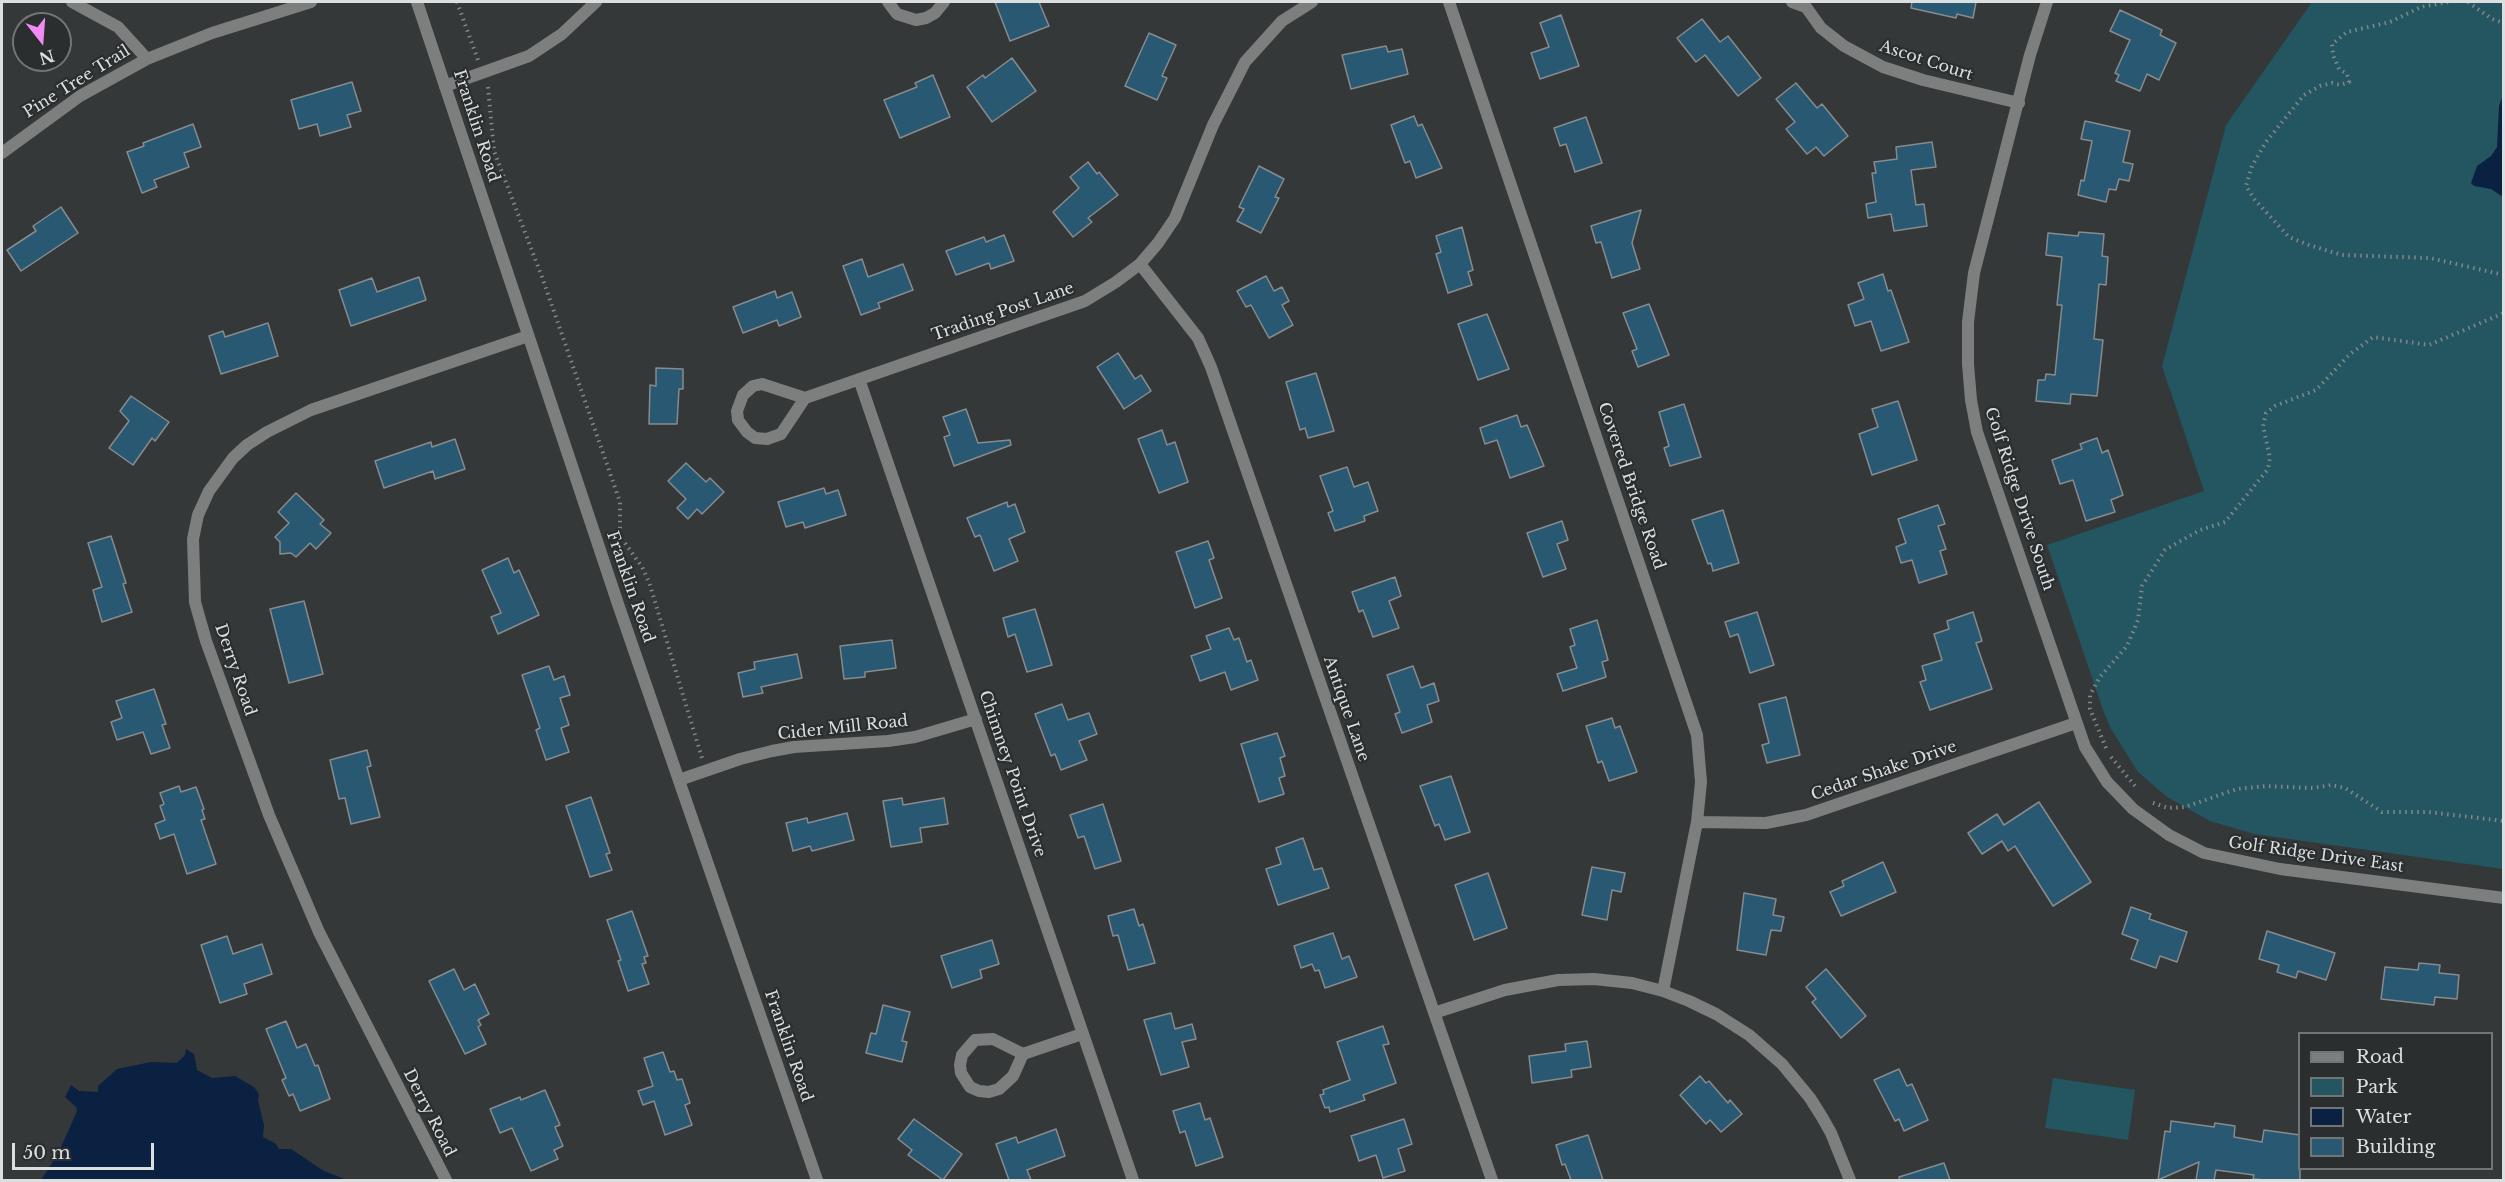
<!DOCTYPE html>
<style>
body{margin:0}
#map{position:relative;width:2505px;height:1182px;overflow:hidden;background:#343839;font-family:"Libre Baskerville",serif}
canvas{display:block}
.frame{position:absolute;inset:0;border:3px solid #dcdfdf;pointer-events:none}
.legend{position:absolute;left:2298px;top:1032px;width:195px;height:138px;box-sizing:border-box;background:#2a2e2e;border:2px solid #717575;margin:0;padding:8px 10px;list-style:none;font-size:18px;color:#dcdfdf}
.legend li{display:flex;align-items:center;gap:12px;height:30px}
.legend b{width:30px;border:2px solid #717575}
.north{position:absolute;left:12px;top:12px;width:60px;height:60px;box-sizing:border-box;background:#2a2e2e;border:2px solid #717575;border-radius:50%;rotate:163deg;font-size:16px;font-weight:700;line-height:24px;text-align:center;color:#dcdfdf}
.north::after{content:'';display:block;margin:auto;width:21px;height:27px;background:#f28af3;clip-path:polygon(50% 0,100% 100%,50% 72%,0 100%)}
.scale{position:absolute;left:12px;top:1143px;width:142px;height:27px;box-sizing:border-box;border:3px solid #dcdfdf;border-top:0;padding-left:8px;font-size:18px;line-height:21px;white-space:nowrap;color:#dcdfdf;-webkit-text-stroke:4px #2a2e2e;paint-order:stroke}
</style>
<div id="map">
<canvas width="2505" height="1182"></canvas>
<div class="frame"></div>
<ul class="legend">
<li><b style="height:8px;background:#7d7f7f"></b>Road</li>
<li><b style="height:16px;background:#235660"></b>Park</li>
<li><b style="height:16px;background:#0b2141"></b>Water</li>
<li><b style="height:16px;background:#285872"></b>Building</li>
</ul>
<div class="north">N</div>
<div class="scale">50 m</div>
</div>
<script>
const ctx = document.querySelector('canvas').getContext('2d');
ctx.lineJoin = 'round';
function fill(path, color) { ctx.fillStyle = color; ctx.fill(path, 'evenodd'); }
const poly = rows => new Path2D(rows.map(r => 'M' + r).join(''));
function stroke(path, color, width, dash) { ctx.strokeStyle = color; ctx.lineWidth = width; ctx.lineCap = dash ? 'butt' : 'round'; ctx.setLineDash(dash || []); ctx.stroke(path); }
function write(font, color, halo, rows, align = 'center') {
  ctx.font = font + ' "Libre Baskerville",serif'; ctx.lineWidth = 4.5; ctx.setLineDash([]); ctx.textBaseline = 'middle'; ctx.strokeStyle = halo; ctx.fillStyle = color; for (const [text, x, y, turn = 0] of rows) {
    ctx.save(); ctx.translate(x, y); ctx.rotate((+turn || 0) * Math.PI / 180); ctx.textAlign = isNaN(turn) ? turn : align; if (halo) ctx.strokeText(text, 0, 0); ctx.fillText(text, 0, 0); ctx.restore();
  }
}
fill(poly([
 [2312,2,2503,2,2503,869,2254,834,2210,821,2167,797,2138,772,2111,729,2103,710,2047,545,2204,491,2162,366,2226,125],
 [2053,1078,2135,1090,2128,1140,2045,1128]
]), '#235660');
fill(poly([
 [2503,95,2503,197,2491,189,2474,186,2471,183,2477,166,2491,156,2497,147,2499,106],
 [186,1049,194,1054,197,1070,212,1078,235,1076,254,1087,259,1094,258,1101,264,1125,263,1137,276,1144,279,1149,291,1149,324,1171,347,1180,41,1180,58,1154,77,1111,76,1107,65,1097,71,1085,79,1091,98,1092,98,1086,117,1069,151,1062,177,1063,185,1055]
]), '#0b2141');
const building = poly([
 [995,2,1039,2,1049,26,1010,41,995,2],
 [1912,2,1976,2,1973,18,1957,14,1956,18,1911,8,1912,2],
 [2120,10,2162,30,2160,35,2176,43,2159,80,2147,74,2140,91,2116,81,2119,75,2115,73,2130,40,2110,31,2120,10],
 [1561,15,1579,66,1540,79,1531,53,1549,47,1540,23,1561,15],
 [1702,19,1720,42,1728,36,1761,78,1738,96,1705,55,1696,62,1677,38,1702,19],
 [1149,33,1176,45,1162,76,1167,78,1157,100,1125,86,1149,33],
 [1386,46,1388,52,1402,49,1408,74,1351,89,1342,55,1386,46],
 [1012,58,1036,91,992,122,967,87,983,75,985,78,1012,58],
 [933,75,950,117,900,138,884,100,917,87,915,83,933,75],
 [352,82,361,111,347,115,351,127,320,136,317,124,299,129,291,100,352,82],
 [1796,83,1817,108,1822,104,1848,136,1824,156,1816,147,1807,154,1786,129,1795,122,1776,99,1796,83],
 [1414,116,1418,126,1422,124,1442,168,1416,178,1410,161,1405,163,1391,125,1414,116],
 [1586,117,1602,163,1575,172,1566,144,1560,146,1554,128,1586,117],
 [2085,121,2130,131,2123,162,2133,164,2129,181,2119,179,2116,190,2109,189,2106,202,2078,195,2081,180,2084,181,2092,141,2081,139,2085,121],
 [193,124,201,147,184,153,189,167,154,180,157,187,142,193,127,152,144,146,143,143,193,124],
 [1932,142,1936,167,1911,170,1916,205,1924,204,1927,226,1894,231,1891,214,1868,218,1866,204,1876,202,1872,173,1876,173,1874,162,1897,159,1896,147,1932,142],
 [1088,162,1097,174,1099,172,1118,195,1088,218,1092,222,1073,237,1053,212,1079,188,1070,177,1088,162],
 [1259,166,1284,179,1275,197,1279,198,1261,233,1237,221,1244,209,1239,207,1259,166],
 [61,207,78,233,21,271,7,250,36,231,33,226,61,207],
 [1641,210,1632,243,1640,269,1612,278,1601,242,1596,243,1591,226,1641,210],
 [1462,227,1473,270,1468,272,1472,285,1448,293,1436,254,1441,252,1436,236,1462,227],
 [2079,232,2104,234,2102,256,2108,257,2106,285,2099,284,2094,339,2103,340,2097,396,2071,394,2070,404,2036,401,2038,380,2045,380,2046,374,2055,375,2062,305,2057,305,2062,257,2046,255,2048,233,2078,236,2079,232],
 [1004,235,1014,261,991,269,989,263,956,275,946,251,984,237,986,242,1004,235],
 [862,259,868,277,903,264,913,290,878,303,880,308,861,315,843,266,862,259],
 [1883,274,1888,291,1891,290,1909,342,1881,351,1871,321,1855,326,1848,305,1864,299,1858,283,1883,274],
 [1266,276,1274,291,1282,287,1289,301,1282,305,1293,325,1269,338,1251,305,1246,307,1237,291,1266,276],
 [419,277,426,300,351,326,339,290,372,278,377,292,419,277],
 [775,291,777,298,792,292,801,317,779,326,777,320,743,333,733,307,775,291],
 [1649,304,1669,355,1638,367,1632,351,1637,349,1623,313,1649,304],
 [1487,314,1509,369,1478,380,1458,324,1487,314],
 [268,323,278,356,221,374,209,336,223,331,225,337,268,323],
 [1118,353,1135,379,1141,375,1151,391,1124,409,1097,367,1118,353],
 [656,368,683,369,683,389,679,389,677,424,649,424,650,385,656,386,656,368],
 [1316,373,1334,431,1308,438,1305,428,1300,430,1286,382,1316,373],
 [131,396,169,422,155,441,152,438,133,465,109,448,129,421,120,411,131,396],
 [1898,401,1917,460,1872,475,1859,434,1878,427,1872,409,1898,401],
 [1684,404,1701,457,1670,466,1664,448,1669,446,1659,412,1684,404],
 [966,409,978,443,1010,440,1011,445,954,466,944,437,950,435,943,417,966,409],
 [1517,415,1521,427,1527,425,1544,466,1510,478,1497,440,1485,444,1480,428,1517,415],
 [1162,430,1167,445,1175,442,1188,482,1159,493,1138,439,1162,430],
 [2097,438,2102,453,2108,450,2123,495,2111,500,2115,512,2086,521,2073,480,2060,484,2052,460,2082,449,2080,444,2097,438],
 [455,439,465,469,435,479,433,471,384,488,375,461,431,442,432,447,455,439],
 [686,463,706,482,710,478,724,492,702,514,697,509,688,519,677,508,686,499,668,481,686,463],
 [1347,467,1354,487,1368,482,1378,511,1364,516,1365,521,1335,531,1328,513,1333,511,1320,476,1347,467],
 [824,488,826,494,838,490,846,515,805,528,803,522,786,527,778,502,824,488],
 [296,493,324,520,320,524,331,533,316,549,310,543,296,557,291,553,280,554,280,542,275,537,289,523,278,512,296,493],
 [1007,502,1008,507,1015,504,1025,532,1009,539,1018,561,994,571,980,535,975,537,967,518,1007,502],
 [1938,505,1945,524,1938,526,1946,549,1940,551,1947,574,1919,583,1912,560,1901,563,1896,547,1906,543,1898,519,1938,505],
 [1723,510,1739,563,1713,571,1711,563,1708,564,1692,520,1723,510],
 [1562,521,1568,540,1557,544,1566,569,1543,577,1527,533,1562,521],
 [111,536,126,583,123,584,132,612,102,622,93,590,102,587,88,543,111,536],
 [1208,541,1214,558,1209,560,1222,598,1195,608,1176,552,1208,541],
 [508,558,514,573,519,570,539,615,498,634,491,617,501,613,482,570,508,558],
 [1395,577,1401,596,1389,601,1399,628,1373,637,1363,610,1359,612,1352,592,1395,577],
 [304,601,323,674,289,683,270,609,304,601],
 [1035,609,1052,665,1027,672,1015,634,1008,637,1003,618,1035,609],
 [1757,612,1774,665,1750,673,1738,634,1730,637,1725,622,1757,612],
 [1973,612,1982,641,1976,643,1992,689,1930,710,1920,682,1926,680,1922,666,1942,660,1934,634,1949,629,1947,621,1973,612],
 [1597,620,1608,660,1602,662,1606,677,1563,691,1557,674,1577,668,1570,647,1575,645,1570,629,1597,620],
 [1229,628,1234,640,1239,638,1247,662,1251,660,1258,680,1231,690,1225,672,1200,681,1191,656,1211,649,1206,636,1229,628],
 [892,640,896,668,865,672,865,677,844,679,840,646,892,640],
 [797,654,802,678,761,687,763,693,743,697,738,673,755,669,754,662,797,654],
 [549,666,554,680,564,676,570,695,560,698,569,725,561,728,569,752,546,760,536,730,540,728,522,675,549,666],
 [1413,666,1421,688,1434,683,1439,701,1427,705,1432,722,1402,733,1395,714,1400,712,1387,675,1413,666],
 [154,689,166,724,162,725,170,748,151,754,143,732,117,740,111,722,122,718,116,701,154,689],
 [1786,697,1800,755,1767,763,1762,745,1769,743,1759,704,1786,697],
 [1062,704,1068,720,1089,713,1097,734,1079,741,1087,760,1061,770,1055,754,1051,756,1035,714,1062,704],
 [1612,718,1615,728,1620,726,1637,772,1609,781,1602,761,1598,763,1586,726,1612,718],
 [1277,733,1285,756,1280,758,1285,776,1279,778,1284,794,1259,802,1241,744,1277,733],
 [367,750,371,766,367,767,380,817,351,824,345,798,339,799,330,760,367,750],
 [1451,776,1470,832,1445,840,1439,824,1435,826,1420,786,1451,776],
 [179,786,181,792,196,787,204,809,202,810,205,819,201,820,216,864,187,874,174,834,160,839,155,824,165,820,160,806,164,804,160,793,179,786],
 [591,797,610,853,606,854,612,870,590,877,566,806,591,797],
 [902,798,903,805,944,798,948,824,920,828,922,842,891,847,883,801,902,798],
 [2039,802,2091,882,2053,906,2015,846,2008,851,2002,841,1982,854,1968,833,1997,814,2004,825,2039,802],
 [1103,804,1121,861,1095,869,1084,836,1078,838,1070,815,1103,804],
 [847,813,854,840,812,851,810,846,793,851,786,823,807,818,808,823,847,813],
 [1303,838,1314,870,1322,868,1329,888,1278,905,1266,869,1281,864,1276,848,1303,838],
 [1883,862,1896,892,1841,916,1830,892,1844,886,1842,881,1883,862],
 [1592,867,1625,873,1621,892,1612,890,1607,920,1582,915,1592,867],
 [1488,873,1507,928,1474,940,1455,885,1488,873],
 [1744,893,1776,899,1773,915,1784,917,1781,931,1771,930,1766,955,1737,950,1744,893],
 [2131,907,2151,914,2149,919,2187,932,2177,962,2160,956,2156,968,2131,959,2138,940,2122,934,2131,907],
 [1134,909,1139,926,1143,924,1155,963,1128,970,1118,935,1113,936,1108,916,1134,909],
 [632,911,648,956,644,957,646,963,642,964,649,984,628,991,618,961,621,960,607,920,632,911],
 [2267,931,2335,953,2326,980,2298,971,2296,978,2277,972,2279,965,2259,959,2267,931],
 [1333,933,1342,959,1349,956,1357,977,1325,988,1319,970,1315,971,1312,964,1301,968,1294,946,1333,933],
 [227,936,233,954,262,944,272,974,244,984,247,994,220,1003,201,945,227,936],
 [992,940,999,964,980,970,982,978,952,988,941,956,992,940],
 [2419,963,2440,965,2439,973,2459,975,2457,999,2435,997,2434,1005,2381,999,2385,967,2418,970,2419,963],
 [454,969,464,990,475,984,489,1014,478,1020,481,1025,478,1027,486,1044,465,1054,429,981,454,969],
 [1826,969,1866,1016,1841,1038,1812,1002,1816,999,1806,987,1826,969],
 [883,1005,910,1012,902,1041,907,1042,902,1062,866,1053,871,1033,876,1034,883,1005],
 [1171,1013,1175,1029,1192,1024,1196,1039,1182,1042,1189,1067,1161,1075,1144,1020,1171,1013],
 [286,1021,297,1048,306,1044,315,1066,318,1065,330,1099,300,1111,293,1094,289,1096,282,1080,286,1078,266,1029,286,1021],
 [1383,1026,1389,1044,1383,1045,1396,1083,1363,1095,1365,1100,1330,1112,1329,1107,1325,1108,1320,1095,1324,1094,1323,1090,1350,1080,1337,1042,1383,1026],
 [1587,1041,1591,1067,1571,1070,1572,1077,1532,1083,1529,1056,1566,1051,1565,1044,1587,1041],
 [663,1052,670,1072,674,1071,677,1080,682,1079,690,1103,685,1105,692,1125,665,1135,654,1101,643,1105,638,1091,653,1086,644,1058,663,1052],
 [1899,1069,1907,1086,1912,1084,1928,1120,1904,1131,1899,1119,1895,1121,1874,1080,1899,1069],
 [1700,1076,1706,1083,1709,1081,1728,1103,1730,1100,1742,1114,1721,1132,1710,1120,1706,1124,1680,1095,1700,1076],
 [545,1090,560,1125,555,1127,563,1146,554,1150,558,1159,531,1171,512,1128,500,1133,490,1109,520,1097,521,1100,545,1090],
 [1200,1103,1205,1120,1210,1118,1223,1157,1196,1166,1185,1131,1180,1133,1173,1111,1200,1103],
 [914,1119,962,1154,943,1180,908,1155,912,1150,898,1139,914,1119],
 [1404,1119,1412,1144,1398,1149,1405,1171,1383,1178,1376,1155,1359,1161,1351,1136,1404,1119],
 [2171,1121,2214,1127,2215,1123,2235,1126,2234,1137,2262,1142,2264,1130,2300,1135,2300,1180,2266,1180,2253,1179,2254,1175,2216,1170,2214,1180,2196,1180,2199,1162,2158,1180,2165,1131,2170,1132,2171,1121],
 [1056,1129,1065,1156,1027,1170,1031,1180,1009,1180,996,1144,1016,1137,1018,1143,1056,1129],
 [1588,1135,1603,1180,1571,1180,1565,1164,1562,1165,1556,1145,1588,1135],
 [1944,1163,1950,1180,1900,1180,1899,1177,1944,1163]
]);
fill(building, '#285872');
stroke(building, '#888b8d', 1.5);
stroke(poly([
 [457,2,478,60],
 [2448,2,2421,7,2390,22,2347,32,2332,44,2333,55,2339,69,2347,74,2349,82,2340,85,2332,83,2320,86,2304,95,2266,142,2252,166,2246,186,2255,200,2289,237,2309,245,2342,255,2430,258,2504,275],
 [2468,2,2492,19,2504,23],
 [488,87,494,151,542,277,620,502,620,536,642,567,649,582,702,758],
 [2106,748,2090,709,2090,695,2100,677,2127,646,2138,620,2142,586,2165,550,2200,530,2225,522,2268,469,2270,458,2263,426,2266,413,2275,406,2316,390,2349,355,2373,337,2429,345,2504,313],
 [2111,757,2135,786],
 [2153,803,2168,808,2185,807,2237,789,2266,786,2313,788,2331,785,2345,788,2382,812,2428,812,2504,821]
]), '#838787', 4, [1.5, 4.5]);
stroke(poly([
 [72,2,118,27,147,59],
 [888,2,897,14,916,20,926,18,935,13,944,2],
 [1449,2,1697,735,1701,782,1697,822,1663,991],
 [1792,2,1806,7,1821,28,1844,46,1883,67,1923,80,2019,103],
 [2047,2,2030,55,1974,273,1968,322,1968,364,1971,400,1977,432,2085,747,2107,782,2133,809,2169,835,2204,853,2280,869,2504,898],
 [445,86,529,56,562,34,596,2],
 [2,153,80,96,147,59,212,33,311,2],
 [1140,264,1198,338,1211,367,1492,1180],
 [859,379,1133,1180],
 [762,384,805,398,781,434,767,439,755,438,747,432,738,420,737,411,743,395,753,386,762,384],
 [805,398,1085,301,1116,282,1140,264,1158,243,1175,218,1213,125,1245,62,1282,21,1312,2],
 [679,780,740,759,772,751,794,747,888,741,915,737,976,719],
 [1697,822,1766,823,1806,815,2076,723],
 [1434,1013,1505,990,1558,980,1594,979,1632,983,1663,991,1689,1001,1716,1014,1749,1035,1782,1064,1810,1098,1822,1117,1831,1133,1850,1180],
 [1023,1054,1013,1076,999,1089,989,1092,979,1091,970,1087,961,1073,960,1065,962,1055,975,1040,993,1039,1023,1054,1082,1034],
 [446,1180,319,932,269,815,206,641,195,602,193,539,198,515,209,491,233,458,247,445,267,432,311,410,528,336]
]), '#7d7f7f', 12);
stroke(poly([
 [417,2,618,604,817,1180]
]), '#7d7f7f', 12);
write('16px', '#dcdfdf', '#2a2e2e', [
 ["Ascot Court",1926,61,18],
 ["Pine Tree Trail",77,82,-32],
 ["Franklin Road",476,126,72],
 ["Trading Post Lane",1003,312,-19],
 ["Covered Bridge Road",1631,486,71],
 ["Golf Ridge Drive South",2019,499,72],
 ["Franklin Road",630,587,71],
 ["Derry Road",235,670,71],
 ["Antique Lane",1346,709,71],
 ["Cider Mill Road",843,728,-6],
 ["Cedar Shake Drive",1884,771,-19],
 ["Chimney Point Drive",1012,774,71],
 ["Golf Ridge Drive East",2316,855,8],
 ["Franklin Road",788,1046,71],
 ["Derry Road",429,1113,63]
]);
</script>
